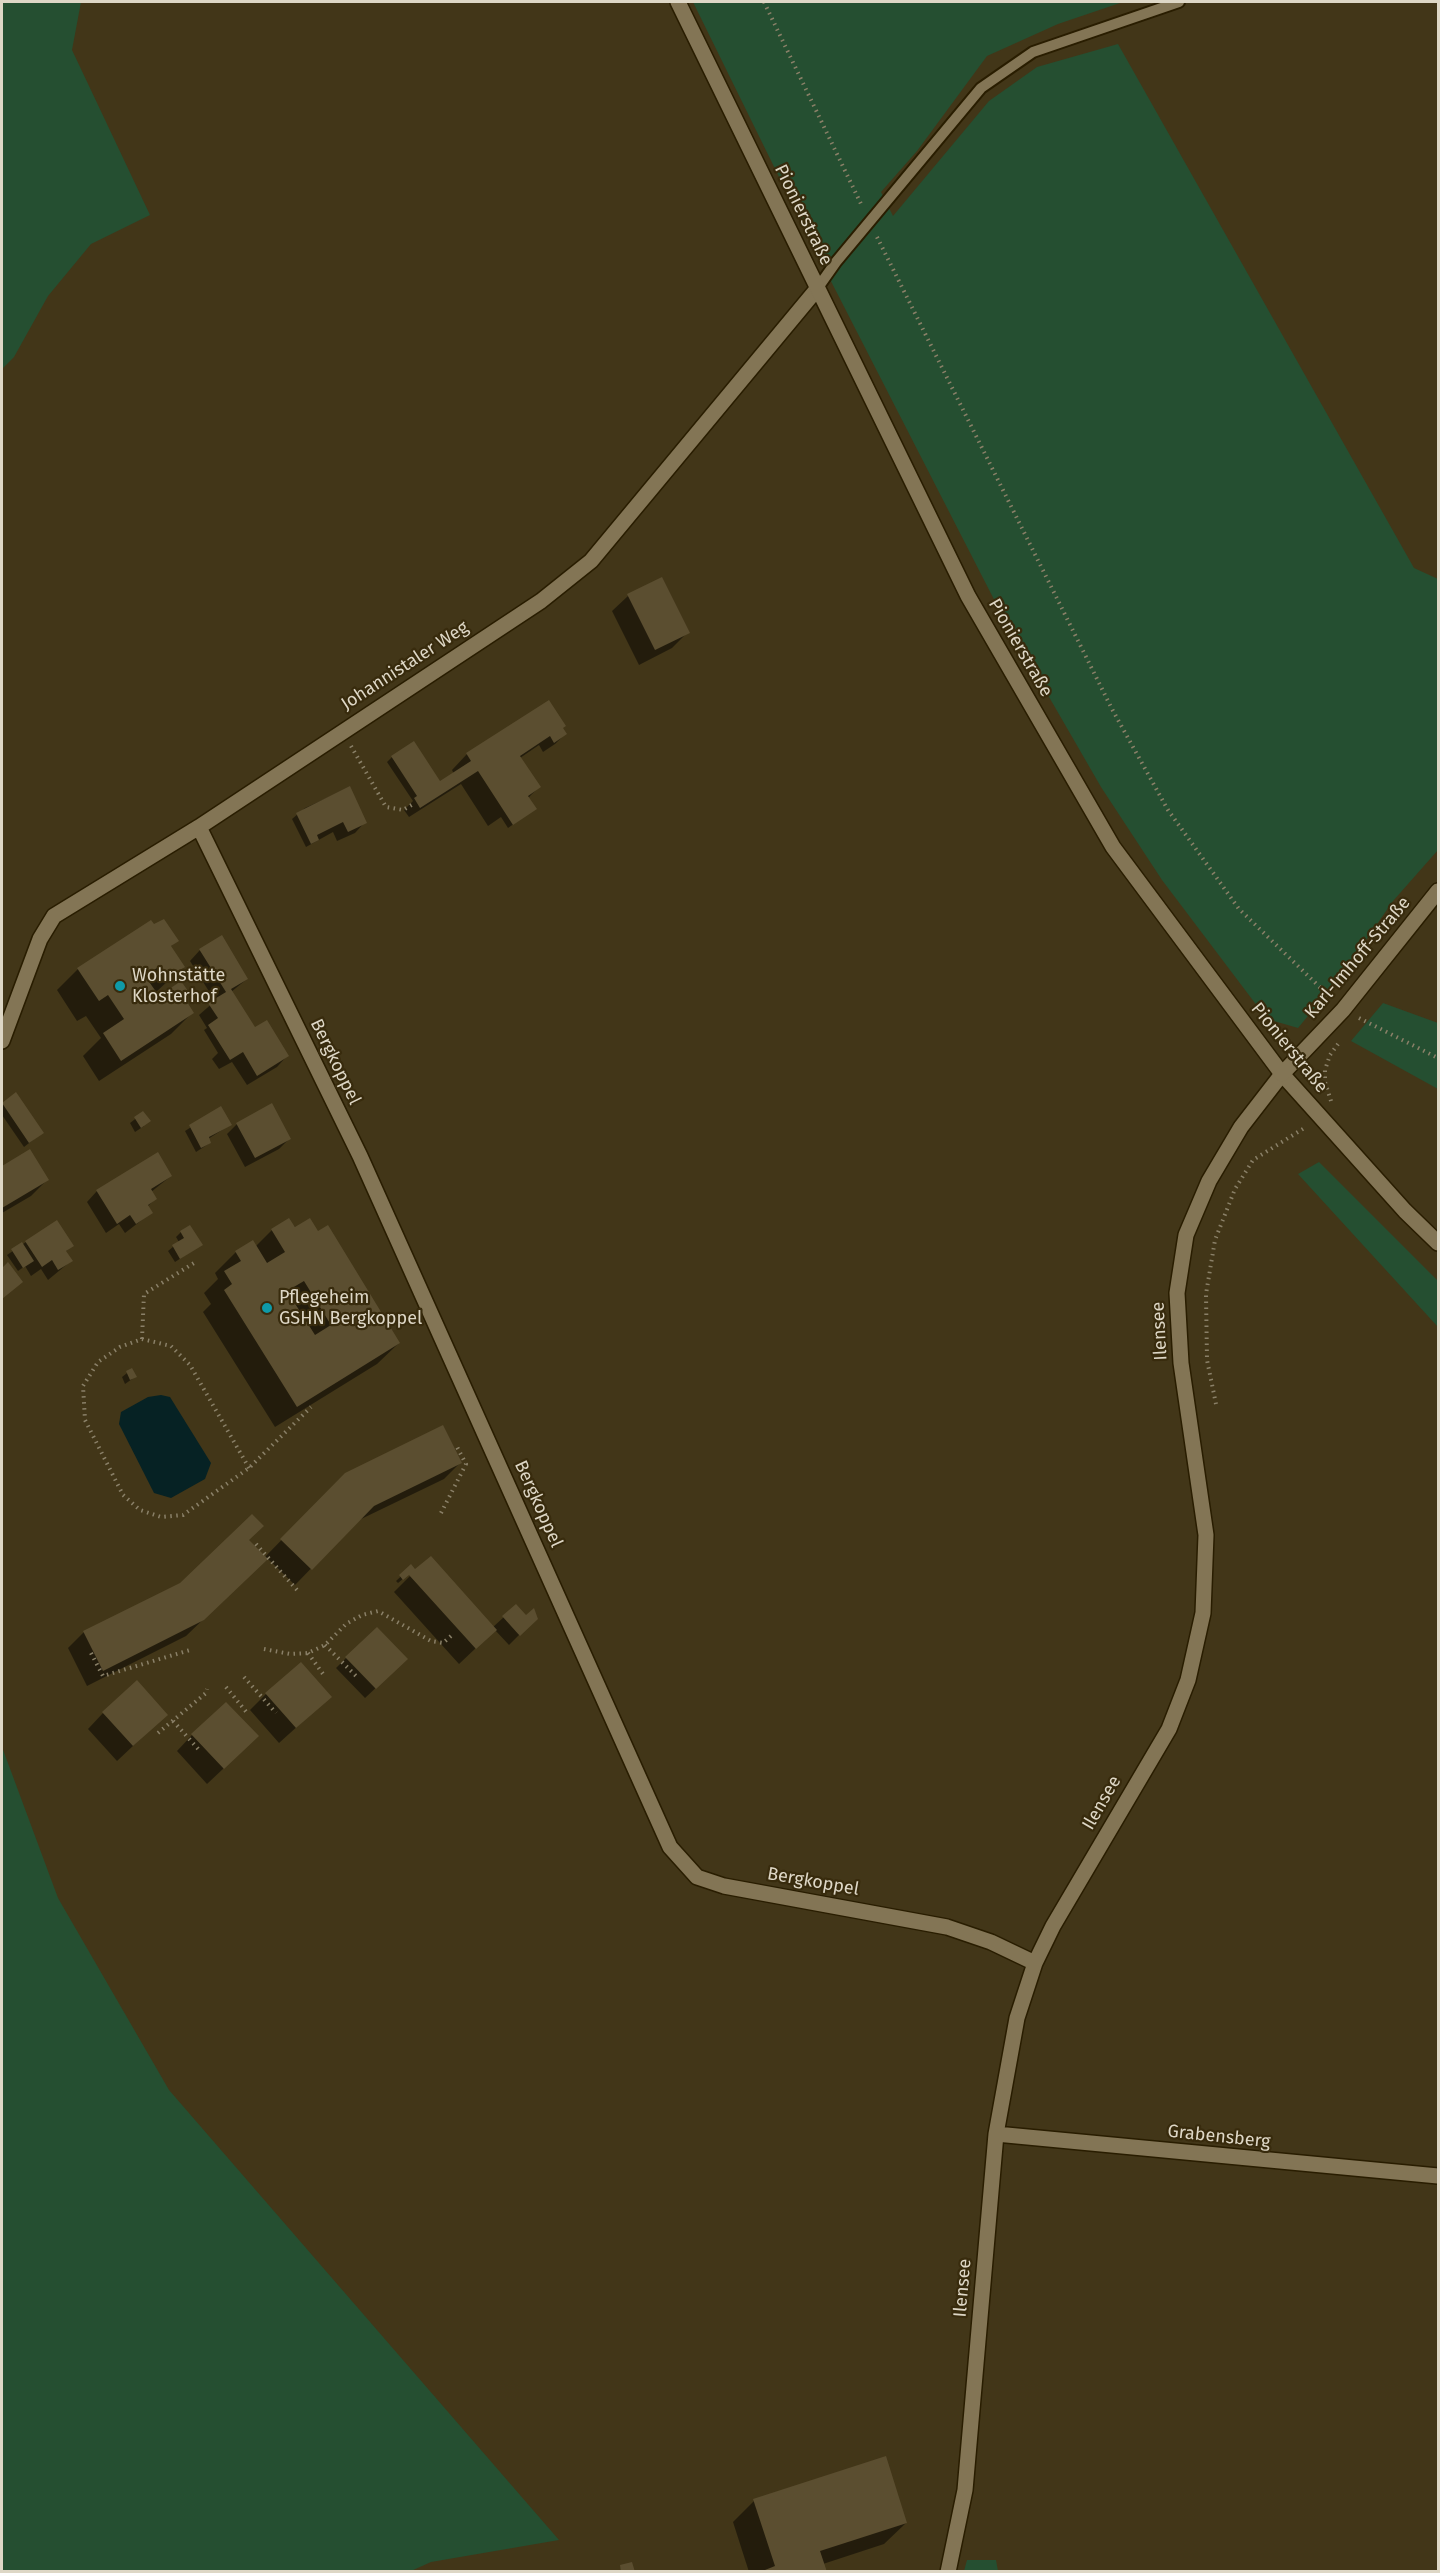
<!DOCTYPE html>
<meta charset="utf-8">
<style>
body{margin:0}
#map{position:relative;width:1440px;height:2573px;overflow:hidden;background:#423618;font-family:"Fira Sans",sans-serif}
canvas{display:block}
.frame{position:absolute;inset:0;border:3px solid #ded7c6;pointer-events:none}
</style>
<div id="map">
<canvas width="1440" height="2573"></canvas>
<div class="frame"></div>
</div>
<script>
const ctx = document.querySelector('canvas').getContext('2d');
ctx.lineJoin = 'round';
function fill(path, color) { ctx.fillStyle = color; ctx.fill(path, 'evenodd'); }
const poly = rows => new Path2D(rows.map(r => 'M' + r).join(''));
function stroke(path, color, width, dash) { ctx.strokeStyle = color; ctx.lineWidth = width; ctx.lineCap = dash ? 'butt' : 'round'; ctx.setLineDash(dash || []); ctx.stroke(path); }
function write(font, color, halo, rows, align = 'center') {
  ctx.font = font + ' "Fira Sans",sans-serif'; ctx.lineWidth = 4.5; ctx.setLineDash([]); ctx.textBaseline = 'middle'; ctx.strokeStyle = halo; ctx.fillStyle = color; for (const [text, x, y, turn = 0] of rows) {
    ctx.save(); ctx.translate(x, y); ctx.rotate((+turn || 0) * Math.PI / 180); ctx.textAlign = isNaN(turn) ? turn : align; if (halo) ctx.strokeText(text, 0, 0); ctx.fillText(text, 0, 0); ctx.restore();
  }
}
fill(poly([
 [2,2,81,2,72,50,150,215,91,244,48,296,14,357,2,369],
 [693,2,1123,2,1058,24,987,56,917,151,881,192,893,216,989,101,1037,67,1118,44,1414,568,1438,579,1438,850,1393,901,1341,976,1298,1028,1267,1019,1162,880,1101,787,1004,619,815,250],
 [1383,1003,1438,1023,1438,1089,1351,1041],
 [1319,1162,1438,1281,1438,1327,1298,1174],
 [2,1747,58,1898,169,2090,559,2540,431,2562,411,2571,2,2571],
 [967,2560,996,2560,998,2571,964,2571]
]), '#254f31');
fill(poly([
 [161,1395,170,1397,211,1463,205,1479,171,1498,154,1493,119,1424,121,1412,148,1397]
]), '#062224');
fill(poly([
 [628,596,688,632,672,648,639,665,612,611],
 [562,728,565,734,555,744,543,752,539,745,520,758,539,787,528,798,535,809,508,828,501,817,488,826,461,784,409,817,404,810,413,801,387,762,392,757,433,786,454,774,452,770,467,754],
 [349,788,365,822,355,833,337,841,333,832,306,847,292,819,305,808],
 [177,941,170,947,183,967,155,993,158,998,186,991,181,995,192,1013,171,1034,99,1081,83,1056,101,1038,86,1016,77,1021,57,990,78,969],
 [200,950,247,979,231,992,254,1029,287,1056,277,1067,247,1085,232,1062,219,1069,212,1059,218,1053,204,1030,207,1028,199,1015,215,1001,190,961],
 [16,1094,42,1133,24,1147,2,1115,2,1104],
 [221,1108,230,1125,208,1139,210,1143,196,1152,185,1131],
 [143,1113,144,1126,135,1132,130,1123],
 [237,1124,289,1139,279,1149,245,1167,227,1134],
 [30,1151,47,1180,31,1196,2,1213,2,1168],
 [171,1176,151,1192,155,1199,147,1207,151,1213,125,1233,119,1224,106,1233,87,1202,97,1191],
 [289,1220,399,1343,377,1364,275,1427,203,1312,211,1304,204,1293,218,1279,215,1273,236,1252,255,1247,272,1230],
 [181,1232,201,1245,175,1262,168,1251,179,1242,176,1237],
 [26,1242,72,1246,65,1252,71,1261,48,1280,41,1269,31,1276,25,1266,18,1271,7,1255],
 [131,1370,135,1377,125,1384,122,1377],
 [460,1463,444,1479,357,1521,295,1585,267,1558,186,1636,87,1686,68,1648,84,1632,181,1584,248,1540,264,1558,332,1488],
 [411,1567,493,1627,516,1606,528,1626,509,1645,495,1630,459,1664,394,1592,410,1576,409,1574,398,1583,396,1581],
 [346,1658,396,1669,365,1698,336,1668],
 [266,1694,330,1697,279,1743,250,1710],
 [103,1713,150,1730,117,1761,88,1729],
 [192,1735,241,1752,207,1784,177,1751],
 [754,2501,906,2523,884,2544,823,2564,825,2572,749,2572,733,2522]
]), '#0007');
fill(poly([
 [662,577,690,633,655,650,627,594],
 [549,700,566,726,563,728,567,734,554,743,550,736,520,756,541,787,528,796,537,809,513,825,478,771,420,808,414,798,417,796,391,756,414,741,440,781,471,761,466,753],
 [350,786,367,823,348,832,343,822,317,835,319,840,311,844,296,813],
 [164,919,179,941,171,946,185,967,168,978,160,966,145,976,159,996,181,981,188,991,182,994,194,1013,121,1061,103,1033,124,1019,108,995,99,1001,77,968,151,920,154,924],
 [222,935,248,979,231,989,255,1027,267,1020,289,1056,257,1076,243,1052,230,1060,208,1025,218,1018,208,1003,226,992,199,949],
 [16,1092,44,1133,29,1143,2,1103],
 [272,1103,291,1139,255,1158,236,1123],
 [221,1106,232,1125,209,1137,211,1143,201,1148,189,1125],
 [143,1111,151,1121,141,1128,134,1117],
 [30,1149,49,1180,2,1208,2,1166],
 [158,1152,172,1176,151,1189,157,1199,148,1205,153,1213,136,1224,130,1215,117,1224,96,1190],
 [289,1218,295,1227,310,1218,318,1231,328,1225,400,1343,297,1407,224,1290,232,1284,224,1271,241,1261,235,1251,253,1240,267,1263,285,1252,271,1229],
 [304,1281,331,1325,315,1335,287,1291],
 [57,1220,74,1246,66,1251,73,1261,58,1270,52,1260,42,1267,25,1241],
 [190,1225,203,1245,180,1259,172,1245,184,1238,180,1231],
 [22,1242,34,1261,23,1268,11,1249],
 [8,1262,23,1282,2,1299,2,1268],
 [132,1368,137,1377,130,1380,126,1371],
 [443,1425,462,1463,374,1506,312,1570,280,1539,345,1473],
 [252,1514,264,1526,249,1540,268,1559,204,1620,103,1671,83,1631,180,1583],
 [431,1556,497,1630,476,1649,409,1575,403,1580,399,1575,411,1564,415,1569],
 [516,1604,526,1615,534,1608,538,1619,520,1636,502,1616],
 [377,1627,408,1659,376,1689,345,1657],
 [301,1662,332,1697,296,1728,265,1693],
 [137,1680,168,1715,133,1746,102,1712],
 [226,1702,259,1736,224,1769,191,1734],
 [886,2456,907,2523,820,2551,827,2572,760,2572,775,2566,753,2499],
 [632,2562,635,2572,621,2572,620,2565]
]), '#5b4e30');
const service = poly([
 [817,289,836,262,981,88,1033,52,1179,2]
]);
const minor = poly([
 [199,827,360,1156,670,1847,697,1877,724,1886,947,1927,991,1942,1035,1963],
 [2,1041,40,939,54,916,199,827,541,601,591,561,817,289],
 [996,2134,1438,2176],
 [948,2572,965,2490,996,2134,1017,2018,1035,1963,1053,1926,1169,1729,1188,1680,1203,1613,1206,1535,1181,1363,1177,1293,1186,1235,1209,1181,1241,1127,1282,1074,1405,1211,1438,1243]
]);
const tertiary = poly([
 [678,2,968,596,1113,847,1282,1074,1343,1010,1438,891]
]);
stroke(service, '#291d00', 14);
stroke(minor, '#291d00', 18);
stroke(tertiary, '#291d00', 18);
stroke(poly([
 [764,2,862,206],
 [877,237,1112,709,1168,810,1239,909,1331,998],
 [351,746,386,807,403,810,415,803],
 [1359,1018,1438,1058],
 [1331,1101,1325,1082,1325,1070,1330,1055,1338,1044],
 [142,1339,144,1294,194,1263],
 [1216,1404,1207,1360,1206,1294,1215,1240,1235,1189,1253,1160,1306,1127],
 [249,1468,190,1365,171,1346,142,1339,120,1347,98,1362,83,1386,85,1420,123,1495,140,1510,161,1517,183,1515,249,1468,311,1407],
 [441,1513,466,1464,456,1445],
 [256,1544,297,1590],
 [325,1645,358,1678],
 [264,1649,290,1654,308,1653,325,1645,346,1624,362,1615,378,1611,431,1641,443,1643,451,1636],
 [91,1653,103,1676,190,1650],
 [308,1653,323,1674],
 [244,1677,276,1713],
 [226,1687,248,1714],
 [173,1721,200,1751],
 [158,1733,206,1693,207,1689]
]), '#8a8068', 4, [1.5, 4.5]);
stroke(service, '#837555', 10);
stroke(minor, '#837555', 15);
stroke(tertiary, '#837555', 15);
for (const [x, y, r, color] of [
 [120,986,6,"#0f9aa8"],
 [267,1308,6,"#0f9aa8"]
]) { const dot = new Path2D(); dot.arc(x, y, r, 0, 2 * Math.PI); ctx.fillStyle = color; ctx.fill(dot); stroke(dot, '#382b0d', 2); }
write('18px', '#ded7c6', '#382b0d', [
 ["Pionierstraße",803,215,64],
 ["Pionierstraße",1020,648,60],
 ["Johannistaler Weg",405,666,-33],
 ["Karl-Imhoff-Straße",1358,958,-50],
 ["Pionierstraße",1289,1048,51],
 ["Bergkoppel",335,1062,64],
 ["Ilensee",1160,1331,-93],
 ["Bergkoppel",538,1504,66],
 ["Ilensee",1102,1803,-60],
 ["Bergkoppel",813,1882,10],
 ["Grabensberg",1219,2137,6],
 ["Ilensee",963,2288,-85]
]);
write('18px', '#ded7c6', '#382b0d', [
 ["Wohnstätte",132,976],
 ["Klosterhof",132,997],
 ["Pflegeheim",279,1298],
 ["GSHN Bergkoppel",279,1319]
], 'left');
</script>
